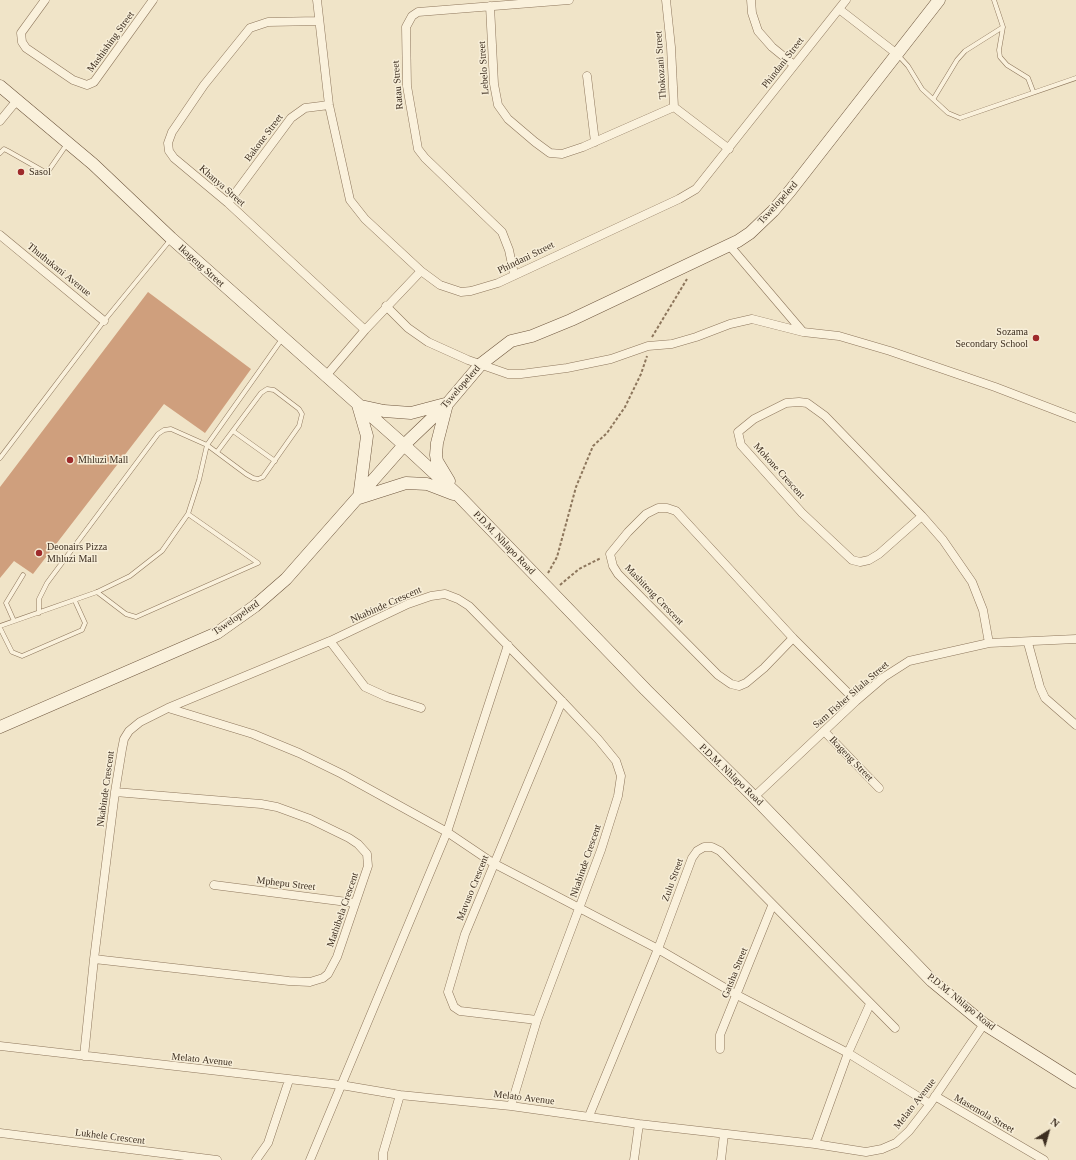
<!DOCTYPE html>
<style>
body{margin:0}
#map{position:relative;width:1076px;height:1160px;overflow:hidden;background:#f0e4c8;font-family:"Times New Roman",serif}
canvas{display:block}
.north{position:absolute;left:1028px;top:1112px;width:40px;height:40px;-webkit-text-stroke:3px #f7eed8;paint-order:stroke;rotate:37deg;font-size:11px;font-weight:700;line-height:16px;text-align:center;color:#3d2e20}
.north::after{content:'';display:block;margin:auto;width:14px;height:18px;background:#3d2e20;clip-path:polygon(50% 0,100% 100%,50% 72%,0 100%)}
</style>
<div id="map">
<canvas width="1076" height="1160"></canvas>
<div class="north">N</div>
</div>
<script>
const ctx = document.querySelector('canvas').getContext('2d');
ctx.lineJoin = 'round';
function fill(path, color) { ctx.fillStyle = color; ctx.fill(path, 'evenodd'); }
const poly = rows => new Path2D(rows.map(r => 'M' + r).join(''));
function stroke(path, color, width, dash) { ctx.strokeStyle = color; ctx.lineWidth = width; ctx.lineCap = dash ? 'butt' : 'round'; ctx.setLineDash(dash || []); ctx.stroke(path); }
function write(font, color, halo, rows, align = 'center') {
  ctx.font = font + ' "Times New Roman",serif'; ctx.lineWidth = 3; ctx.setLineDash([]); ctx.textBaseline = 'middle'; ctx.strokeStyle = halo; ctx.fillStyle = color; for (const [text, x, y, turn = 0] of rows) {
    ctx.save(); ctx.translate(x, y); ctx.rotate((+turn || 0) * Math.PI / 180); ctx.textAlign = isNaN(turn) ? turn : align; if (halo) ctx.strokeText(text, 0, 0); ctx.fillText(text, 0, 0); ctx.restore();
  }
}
fill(poly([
 [148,292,251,369,205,433,164,404,33,574,14,561,0,578,0,487]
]), '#cf9f7d');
const lane = poly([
 [994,0,1003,27,999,50,1000,57,1007,65,1028,78,1033,91],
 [898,55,908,66,922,89,948,113,960,118,1076,78],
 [934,98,957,60,965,51,1003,27],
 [0,153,4,149,8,151,45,172,49,170,67,144],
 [233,431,275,461],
 [0,458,104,321,171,239],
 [97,592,126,614,136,617,258,563,188,514],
 [39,613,39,599,47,583,158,434,164,430,171,429,207,445,246,474,253,478,258,479,263,477,299,426,302,414,299,409,274,390,267,389,261,393,217,452],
 [14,621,6,603,23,575],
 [0,626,97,592,130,576,162,551,188,514,199,480,207,445,282,339],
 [0,628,12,652,22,656,82,630,85,623,75,601]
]);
const street = poly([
 [45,0,21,33,22,42,26,48,73,80,87,85,94,82,153,0],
 [317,0,329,105,350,200,365,219,421,271,440,285,461,292,471,291,498,283,679,199,696,189,846,0],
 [666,0,671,47,674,107,729,149],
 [751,0,752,13,758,31,772,47,794,65],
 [490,6,494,84,498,105,508,119,535,142,550,153,562,154,583,147,674,107],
 [839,9,897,54],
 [318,21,268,22,250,28,204,85,172,132,168,143,169,151,174,158,228,203,365,330,421,271],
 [587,76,595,142],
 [0,121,18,99],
 [228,203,291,118,305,108,329,105],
 [0,235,104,321],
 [729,245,803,332],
 [514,274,509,250,502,232,425,158,418,149,407,86,406,27,412,16,418,12,569,0],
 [386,306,408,328,428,342,468,360,508,374,521,374,567,368,611,359,648,346,672,344,696,337,730,324,752,319,803,332,839,336,890,351,995,387,1076,418],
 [325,377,365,330],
 [922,516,879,554,869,560,860,562,852,560,802,513,741,445,738,432,754,419,786,403,799,402,807,403,825,416,922,516,943,540,972,582,983,610,989,643],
 [793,638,764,668,746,683,739,686,731,684,718,675,618,574,613,566,610,554,628,532,646,514,658,508,667,508,676,511,793,638,856,701],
 [330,641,365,687,387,697,421,708],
 [1028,643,1040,687,1045,698,1076,725],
 [168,708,253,734,299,753,342,774,447,832,493,863,658,949,737,995,848,1053,930,1104],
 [824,731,879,788],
 [754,797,856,701,884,677,909,661,989,643,1076,639],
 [214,885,355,903],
 [94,959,289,981,310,982,323,978,328,974,337,957,368,866,367,854,358,844,349,838,310,819,277,807,261,804,115,792],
 [537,1020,460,1011,454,1007,448,992,465,934,562,701],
 [0,1046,341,1085,400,1095,511,1106,639,1124,815,1144,866,1152,882,1149,896,1143,909,1131,930,1104,984,1024],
 [720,1049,720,1035,772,906],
 [84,1056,94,959,115,792,122,749,124,739,129,731,140,722,168,708,330,641,408,604,431,596,445,594,458,599,469,606,562,701,598,739,616,761,621,776,618,796,601,850,537,1020,511,1106],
 [935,1096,1044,1160],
 [589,1116,658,949,692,858,697,851,704,847,712,847,720,851,895,1028],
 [0,1133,217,1160],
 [815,1144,848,1053,870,1004],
 [256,1160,268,1143,289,1080],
 [310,1160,447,832,508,645],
 [383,1160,383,1153,400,1095],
 [634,1160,639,1124],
 [721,1160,724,1134]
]);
const secondary = poly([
 [0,86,93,164,171,238,404,445,458,495,646,690,754,797,932,981,984,1024,1076,1082],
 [447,404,437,443,436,455,437,461,449,481],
 [358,405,367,436,359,498,406,483,427,484,453,494],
 [361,406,384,411,411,413,445,404],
 [0,727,217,633,255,606,286,579,404,445,448,403,481,364,511,341,532,336,571,320,738,241,750,233,773,211,790,191,939,0]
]);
stroke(lane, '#8d765c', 5);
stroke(street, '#8d765c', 9);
stroke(secondary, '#6f573f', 13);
stroke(poly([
 [652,337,687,279],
 [548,573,557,557,576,487,593,446,607,433,625,407,641,374,647,356],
 [560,585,579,569,601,558]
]), '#8d765c', 2, [3, 2]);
stroke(lane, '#faf1dc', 4);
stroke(street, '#faf1dc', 8);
stroke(secondary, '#faf1dc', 12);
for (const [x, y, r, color] of [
 [21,172,4,"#9e2a2b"],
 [1036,338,4,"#9e2a2b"],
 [70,460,4,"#9e2a2b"],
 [39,553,4,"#9e2a2b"]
]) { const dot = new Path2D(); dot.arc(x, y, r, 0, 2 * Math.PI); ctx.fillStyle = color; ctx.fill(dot); stroke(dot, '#f7eed8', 1.5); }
write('10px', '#3d2e20', '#f7eed8', [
 ["Mashishing Street",111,42,-54],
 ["Phindani Street",783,63,-52],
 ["Thokozani Street",661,65,-94],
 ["Lebelo Street",484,68,-94],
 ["Ratau Street",398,85,-95],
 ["Bakone Street",264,138,-53],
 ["Khanya Street",222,186,41],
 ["Tswelopelerd",778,203,-48],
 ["Phindani Street",526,258,-26],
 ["Ikageng Street",201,266,42],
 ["Thuthukani Avenue",59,270,39],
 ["Tswelopelerd",461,387,-49],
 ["Mokone Crescent",779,471,48],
 ["P.D.M. Nhlapo Road",504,543,46],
 ["Mashiteng Crescent",654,595,46],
 ["Nkabinde Crescent",386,605,-24],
 ["Tswelopelerd",236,618,-34],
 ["Sam Fisher Silala Street",851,695,-41],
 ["Ikageng Street",851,759,46],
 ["P.D.M. Nhlapo Road",731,775,44],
 ["Nkabinde Crescent",106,789,-82],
 ["Nkabinde Crescent",586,861,-71],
 ["Zulu Street",673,880,-70],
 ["Mphepu Street",286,884,7],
 ["Mavuso Crescent",473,888,-68],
 ["Mathibela Crescent",343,910,-71],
 ["Gatsha Street",735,973,-68],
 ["P.D.M. Nhlapo Road",961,1002,39],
 ["Melato Avenue",202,1060,6],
 ["Melato Avenue",524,1098,7],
 ["Melato Avenue",915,1104,-52],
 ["Masemola Street",984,1114,30],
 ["Lukhele Crescent",110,1137,7]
]);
write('10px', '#3d2e20', '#f7eed8', [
 ["Sasol",29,172],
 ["Sozama",1028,332,"right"],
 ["Secondary School",1028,344,"right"],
 ["Mhluzi Mall",78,460],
 ["Deonairs Pizza",47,547],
 ["Mhluzi Mall",47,559]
], 'left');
</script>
